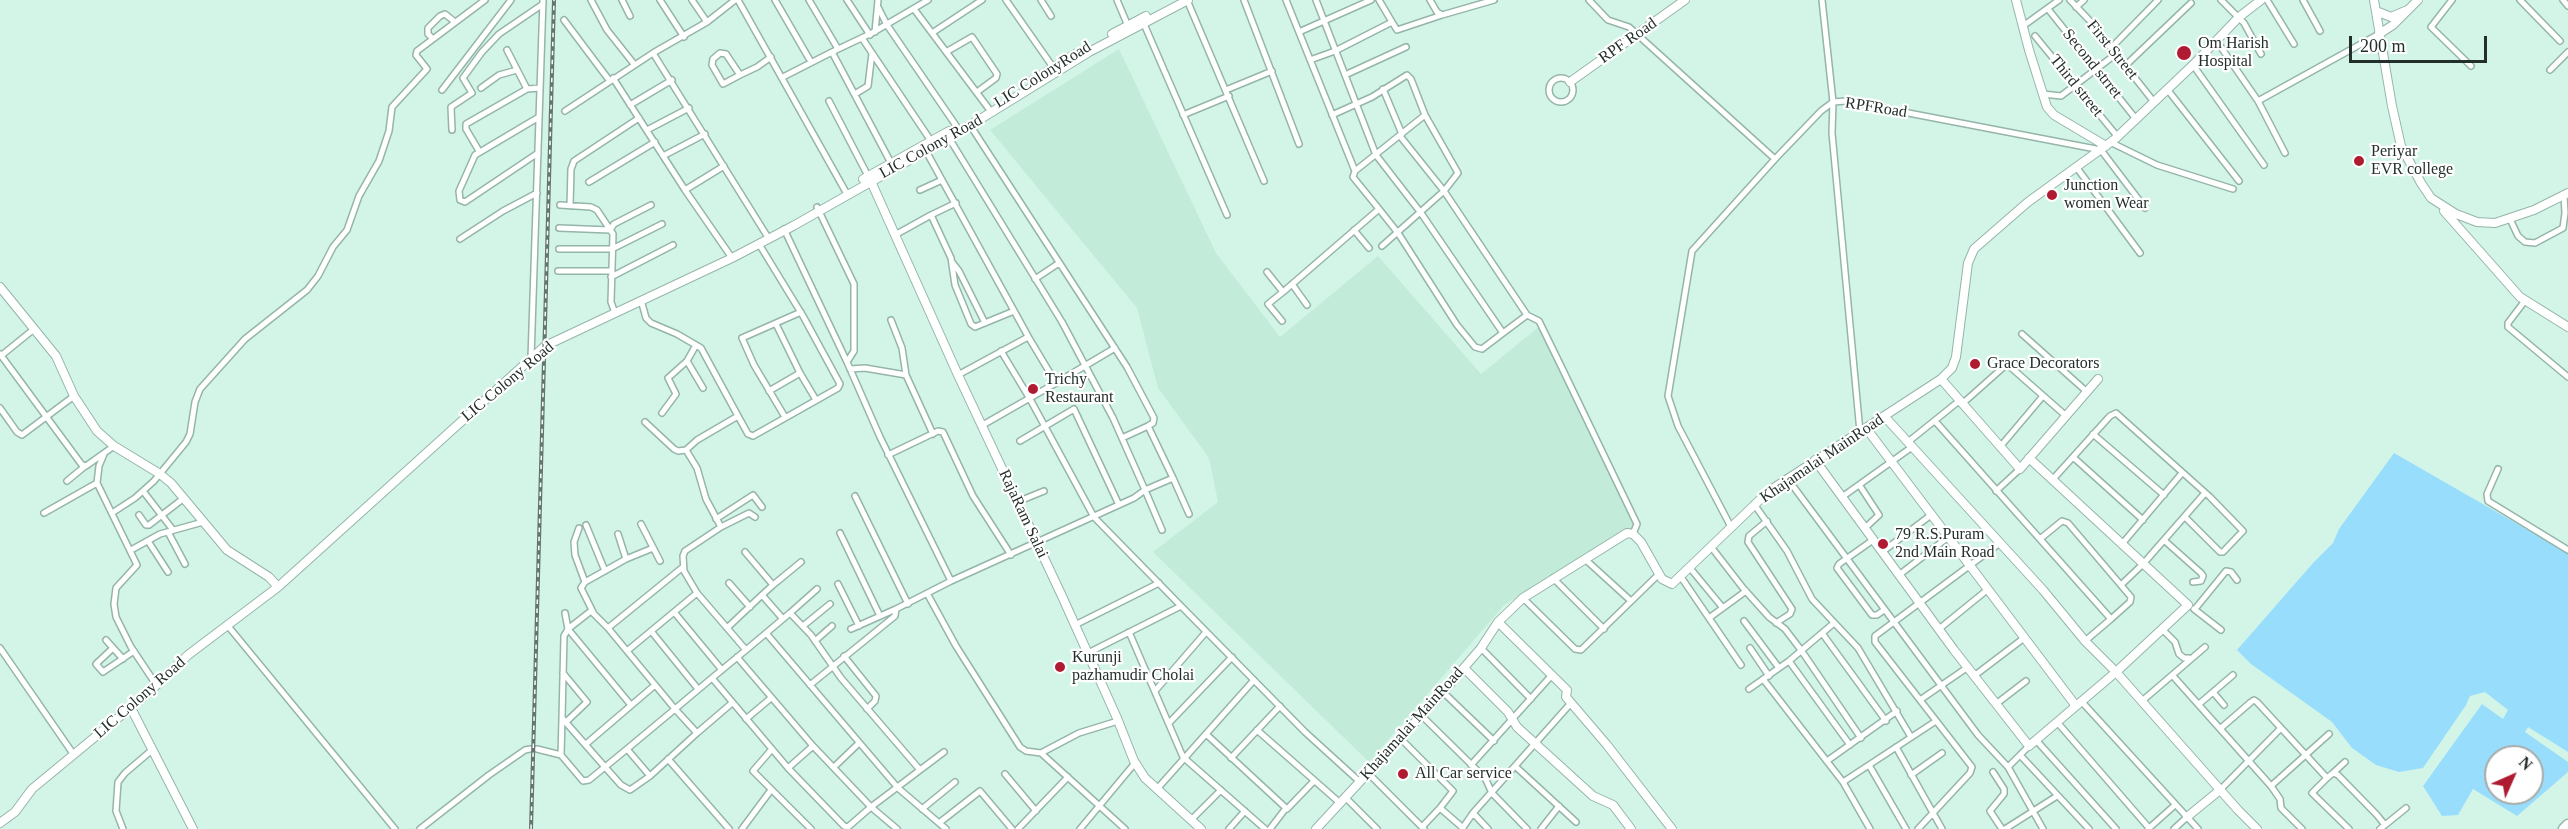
<!DOCTYPE html>
<style>
body{margin:0}
#map{position:relative;width:2568px;height:829px;overflow:hidden;background:#d3f5e7;font-family:Georgia,serif}
canvas{display:block}
.north{position:absolute;left:2484px;top:745px;width:60px;height:60px;box-sizing:border-box;background:#fff;border:2px solid #a7acaa;border-radius:50%;rotate:45deg;font-size:16px;font-weight:700;line-height:24px;text-align:center;color:#232f2a}
.north::after{content:'';display:block;margin:auto;width:21px;height:27px;background:#af1b30;clip-path:polygon(50% 0,100% 100%,50% 72%,0 100%)}
.scale{position:absolute;left:2349px;top:36px;width:138px;height:27px;box-sizing:border-box;border:3px solid #232f2a;border-top:0;padding-left:8px;font-size:18px;line-height:21px;white-space:nowrap;color:#232f2a;-webkit-text-stroke:4px #fff;paint-order:stroke}
</style>
<div id="map">
<canvas width="2568" height="829"></canvas>
<div class="north">N</div>
<div class="scale">200 m</div>
</div>
<script>
const ctx = document.querySelector('canvas').getContext('2d');
ctx.lineJoin = 'round';
function fill(path, color) { ctx.fillStyle = color; ctx.fill(path, 'evenodd'); }
const poly = rows => new Path2D(rows.map(r => 'M' + r).join(''));
function stroke(path, color, width, dash) { ctx.strokeStyle = color; ctx.lineWidth = width; ctx.lineCap = dash ? 'butt' : 'round'; ctx.setLineDash(dash || []); ctx.stroke(path); }
function write(font, color, halo, rows, align = 'center') {
  ctx.font = font + ' Georgia,serif'; ctx.lineWidth = 4.5; ctx.setLineDash([]); ctx.textBaseline = 'middle'; ctx.strokeStyle = halo; ctx.fillStyle = color; for (const [text, x, y, turn = 0] of rows) {
    ctx.save(); ctx.translate(x, y); ctx.rotate((+turn || 0) * Math.PI / 180); ctx.textAlign = isNaN(turn) ? turn : align; if (halo) ctx.strokeText(text, 0, 0); ctx.fillText(text, 0, 0); ctx.restore();
  }
}
fill(poly([
 [1119,49,1216,253,1280,337,1378,256,1481,374,1540,326,1640,524,1504,605,1369,762,1153,552,1218,502,1209,458,1158,388,1137,308,990,130]
]), '#c2ebda');
fill(poly([
 [2394,453,2568,553,2568,752,2528,727,2525,732,2568,762,2568,772,2517,816,2473,789,2458,815,2442,816,2423,786,2482,704,2503,719,2508,710,2485,692,2470,696,2466,705,2423,768,2399,772,2376,765,2352,748,2332,722,2251,664,2237,650,2313,563,2333,543,2339,529],
 [2496,757,2532,757,2532,793,2496,793]
]), '#99ddfd');
const street = poly([
 [591,0,607,30,634,64],
 [622,0,630,16],
 [660,0,684,37],
 [692,0,707,22],
 [738,0,847,194],
 [775,0,811,62],
 [809,0,838,49],
 [847,0,870,35],
 [1006,0,1055,70],
 [1041,0,1051,16],
 [1117,0,1128,26],
 [1187,0,1264,181],
 [1244,0,1299,144],
 [1286,0,1355,171,1353,177,1379,209],
 [1430,0,1437,12,1442,15,1494,0],
 [1589,0,1608,20,1629,27,1775,159],
 [2070,0,2090,21,2154,102],
 [2221,0,2244,23,2261,54],
 [2267,0,2294,44],
 [2303,0,2320,31],
 [2452,0,2431,27,2471,66],
 [2520,0,2560,41],
 [2563,0,2568,6],
 [878,7,887,25,957,127],
 [2076,7,2084,0],
 [914,9,989,109],
 [2048,9,2136,119],
 [564,20,609,80],
 [1392,22,1397,30,1442,15],
 [1144,24,1227,215],
 [2023,26,2059,0],
 [875,32,878,0],
 [1299,32,1371,0],
 [932,33,982,0],
 [2035,36,2117,136],
 [432,38,428,34,428,28,440,16,445,14,455,22],
 [862,38,931,141],
 [2216,40,2258,101,2285,153],
 [2111,48,2158,0],
 [507,50,527,89],
 [946,52,972,37,997,74,996,78,977,92],
 [653,53,707,22,735,0],
 [1310,60,1335,51,1392,22,1379,0],
 [2193,65,2264,165],
 [2125,66,2191,3],
 [2550,70,2568,52],
 [740,75,726,54,720,53,713,59,712,65,723,84,740,75,757,67,771,57],
 [1345,75,1406,47],
 [783,77,832,52],
 [613,78,685,190,732,258],
 '1549 90a12 12 0 1 1 24 0a12 12 0 1 1-24 0Z',
 [481,88,499,75,517,70],
 [1383,89,1402,134],
 [2167,89,2239,181],
 [442,90,511,0],
 [1226,90,1272,71],
 [855,94,868,86,872,53],
 [2043,94,2061,96,2116,54],
 [829,101,868,176],
 [2258,101,2379,34],
 [630,105,672,80],
 [565,111,653,53,769,239],
 [1183,115,1229,96],
 [1332,115,1372,97,1407,75,1411,79,1425,115],
 [970,125,1127,367,1154,418,1153,423,1148,426,1122,438],
 [452,130,451,107,472,93,463,78,482,52,499,34,543,4],
 [647,130,689,108],
 [1400,136,1444,191,1527,315,1503,333],
 [2110,142,2157,165,2233,189],
 [479,151,466,129,466,124,527,89,540,88],
 [926,151,1029,338,1056,383,1115,348],
 [538,153,465,202,460,200,459,191,475,155,539,117],
 [663,156,705,134],
 [891,163,832,52,872,33,928,0],
 [2077,168,2140,253],
 [1355,171,1425,115,1458,173,1444,191,1382,246],
 [589,182,655,142],
 [685,190,724,166],
 [920,190,942,180],
 [956,203,931,215,951,258,955,285,971,324,975,327,1014,311],
 [560,205,591,207,597,210,613,234,611,302,615,313],
 [570,206,571,169,574,161,639,118],
 [817,207,854,284,854,351,847,362],
 [2510,219,2518,236,2525,242,2535,243,2563,228,2565,213,2564,196],
 [559,228,610,230,614,224,651,205],
 [784,229,847,362,880,437,951,581],
 [1354,230,1369,248],
 [895,235,931,215],
 [460,239,503,211,537,193],
 [559,249,612,249,662,224],
 [952,262,959,271,985,323],
 [558,271,611,271],
 [1267,272,1283,292,1379,209,1398,233,1457,325,1475,347,1482,349,1503,333,1421,213,1376,155,1316,0],
 [611,277,673,245],
 [1035,279,1059,263],
 [1292,284,1307,305],
 [641,300,646,318,651,323,677,334,701,348,738,416,697,440,686,450,697,468,706,499,721,527,685,551,683,556,684,571,697,593,746,650,790,613,811,635,841,678,920,770,871,807,848,827,844,826,788,768,712,678,746,650],
 [2524,302,2508,323,2508,327,2568,377],
 [1527,315,1539,321,1561,366,1637,524,1633,534],
 [891,320,902,348,906,375,933,434],
 [1282,321,1268,304,1283,292],
 [2022,334,2086,391],
 [1001,351,1030,399,1094,517,1181,606],
 [0,354,82,465,86,466,114,446],
 [2,355,34,329],
 [531,358,543,0],
 [687,361,703,388],
 [850,369,865,368,906,375],
 [800,373,816,400],
 [958,375,1028,337],
 [769,391,800,373,776,324],
 [1962,404,2007,364,2065,415],
 [0,408,17,432,22,435,74,396],
 [662,413,676,394,668,378,687,361,696,345],
 [738,416,748,434,753,436,838,388,840,384,803,316,759,244],
 [785,417,754,365,742,338,801,312],
 [1935,421,2111,619,2085,641],
 [645,422,674,449,678,451,686,450],
 [981,426,1056,383],
 [1148,426,1173,478,1145,490,1162,530],
 [1860,432,1832,133,1833,102,1846,101,2101,150,2145,208],
 [2093,434,2164,495],
 [1020,441,1074,409,1119,505],
 [1908,442,1959,401],
 [2000,447,2043,396],
 [104,454,99,466,97,483,137,565,116,588,114,604,116,617,131,647,157,686],
 [888,455,938,431,943,432,973,496,1011,555],
 [2073,457,2143,520],
 [2498,469,2487,494,2488,501,2568,550],
 [1173,478,1189,514],
 [1787,478,1978,735,2008,767,2043,829],
 [2054,478,2110,416,2116,413,2210,497,2243,531,2223,552,2220,552,2185,517],
 [67,481,84,467],
 [1860,486,1879,515,1865,528],
 [143,491,173,530],
 [1996,491,2020,469],
 [855,496,908,604],
 [1842,497,1912,447],
 [1017,502,1044,491],
 [1754,504,1787,551,1812,599,1858,648,1911,737],
 [44,513,97,483],
 [112,513,135,498,154,481,186,442,190,434,195,402,200,389,245,339,307,290,318,276,333,247,347,230,359,196,379,161,389,131,392,107,427,69,416,55,417,51,485,0],
 [139,515,146,525,149,525,184,498],
 [716,519,753,495,762,507],
 [1767,521,1749,536,1748,542,1792,609,1790,614,1776,623],
 [641,524,660,561],
 [586,525,605,571],
 [721,527,749,513,755,517],
 [1731,527,1678,426,1668,396,1692,251,1775,159,1821,111,1833,102,1822,0],
 [579,528,574,542,575,555,585,582],
 [168,532,185,564],
 [840,533,880,616],
 [618,534,626,559],
 [2040,539,2062,521,2068,523,2131,597,2130,602,2111,619],
 [1873,540,1839,564,1837,568,1872,615,1877,615,1884,610],
 [148,541,168,572],
 [2165,541,2201,573,2203,576,2201,581,2193,582],
 [2122,544,2182,473],
 [1712,548,1743,588,1769,617,1785,629,1801,650,1861,738],
 [131,550,160,534,203,522],
 [745,552,773,585,762,595],
 [1882,552,1931,515],
 [1586,560,1631,601],
 [683,567,608,628,627,651,697,593],
 [1690,568,1723,608],
 [1899,575,1947,538],
 [1681,577,1741,665],
 [1553,578,1604,629],
 [729,583,750,607],
 [838,584,859,626],
 [773,585,801,562],
 [2121,585,2143,564,2205,493],
 [928,595,956,646,1020,747,1026,751,1041,753,1079,733,1118,721],
 [1523,598,1575,649,1581,650,1659,574],
 [2194,609,2221,630],
 [2195,609,2226,571,2231,572,2237,580],
 [593,612,581,588,585,582,626,559,653,548],
 [674,612,722,670],
 [565,613,568,629],
 [790,613,817,589],
 [1709,618,1746,591],
 [1744,621,1779,668],
 [1075,625,1159,583],
 [228,626,395,829],
 [803,626,830,604],
 [727,628,762,595,783,619],
 [568,629,591,611,608,628],
 [851,629,896,609],
 [1939,629,1987,590],
 [2162,629,2175,642,2179,654,2184,658,2189,658],
 [651,631,698,689],
 [1129,632,1183,757,1265,829],
 [766,633,898,788,946,829],
 [1822,633,1886,721],
 [106,640,123,659],
 [815,641,832,626],
 [0,648,74,755],
 [113,648,96,664,103,672,134,651],
 [1481,648,1531,699],
 [1750,648,1769,676],
 [627,651,675,709,712,678],
 [1088,653,1181,606,1305,732,1360,782],
 [844,656,876,696,875,701,867,709],
 [737,657,813,746,871,807,897,829],
 [1789,661,1850,745],
 [563,673,587,702,566,722],
 [1974,676,2024,638],
 [2173,676,2271,786,2329,734],
 [1763,679,1843,782,1870,829],
 [810,685,895,616,896,609,951,581,1134,498,1145,490,1113,418,1062,322,949,138],
 [1749,689,1789,661,1834,623],
 [1155,691,1206,632],
 [1443,692,1494,741],
 [2213,692,2224,705],
 [1920,700,1968,667],
 [2142,701,2205,647],
 [2082,702,2198,829],
 [1571,703,1515,766,1576,822],
 [1996,704,2026,681],
 [2199,704,2233,675],
 [1421,715,1485,778,1492,793,1527,829],
 [562,718,564,636,568,629,630,704],
 [746,719,771,698],
 [2057,722,2149,828],
 [1169,723,1232,657],
 [2221,728,2251,702,2254,700,2257,702,2327,778,2312,793,2349,829],
 [1257,730,1340,803],
 [697,733,650,776,627,749,675,709,697,733,732,703],
 [1206,734,1287,809,1314,781],
 [1400,738,1453,791,1440,808,1422,827],
 [2036,740,2116,829],
 [586,744,655,685],
 [2029,746,2020,755,2089,829],
 [1896,747,1942,829],
 [537,749,561,755],
 [627,749,605,767,562,718,561,755,583,781,589,780,605,767,621,785,630,790,650,776],
 [772,749,753,771,811,829],
 [1041,753,1125,829],
 [1231,758,1280,706],
 [668,759,729,829],
 [1827,761,1897,711],
 [1471,765,1552,675],
 [1869,765,1906,829],
 [834,767,859,743],
 [2008,767,2020,755],
 [788,768,813,746],
 [920,770,944,752],
 [1993,772,2004,789,2004,794,1990,811,2002,829],
 [1368,773,1424,829],
 [2333,773,2345,762],
 [1005,774,1036,811],
 [1911,775,1942,753],
 [2327,778,2333,773,2338,775,2377,815,2385,825,2380,829],
 [1843,782,1936,721],
 [2271,786,2280,799,2281,808,2302,829],
 [1157,789,1254,680],
 [2220,790,2281,728],
 [1345,797,1377,829],
 [1440,808,1463,828],
 [922,809,955,782],
 [1191,820,1221,790],
 [939,823,980,791,1012,829],
 [2385,825,2406,808],
 [123,829,116,811,118,782,125,773,152,750],
 [420,829,489,775,525,750,530,749],
 [742,829,771,790],
 [1018,829,1068,777],
 [1080,829,1135,763],
 [1229,829,1245,811],
 [1270,829,1286,808],
 [1462,829,1473,813],
 [1488,829,1473,813,1515,766],
 [1541,829,1559,806],
 [1918,829,1970,773,1972,767,1875,642,1875,636,2000,543],
 [2005,829,2057,796],
 [2148,829,2175,805],
 [2174,829,2187,817]
]);
const secondary = poly([
 [2016,0,2029,50,2047,107,2054,115,2106,146],
 [2374,0,2392,106,2401,146,2421,183,2431,198,2456,214,2477,222,2495,223,2534,210,2568,193],
 [2376,11,2391,17,2405,11],
 [1112,34,1146,16],
 [2379,34,2393,25,2418,0],
 [1032,81,1077,53],
 [1570,82,1685,0],
 [869,177,958,375,1061,594,1117,718,1134,761,1145,778,1201,829],
 [863,179,949,131],
 [2444,211,2520,297,2568,327],
 [0,287,56,356,74,396,97,431,114,446,160,474,171,483,227,550,269,577,278,587],
 [1941,379,2020,469,2098,379],
 [1866,428,2076,706],
 [2029,458,2188,605,2116,672,2238,810,2257,829],
 [1815,460,1954,650,2029,746,2116,672,2085,641,2043,590,1885,417],
 [1498,622,1567,690,1566,697,1607,745,1672,829],
 [1464,668,1508,712,1517,727,1593,796,1613,805,1631,829],
 [131,708,193,829],
 [2187,817,2220,790],
 [0,823,15,812,32,789,147,694,188,655,278,587,545,346,732,258,793,226,961,131,1089,52,1188,0],
 [1316,829,1443,692,1481,648,1498,622,1523,598,1627,533,1633,534,1641,542,1662,579,1672,584,1769,491,1941,379,1952,368,1956,357,1968,263,1974,249,2028,202,2115,139,2193,65,2239,17,2261,0]
]);
const highway = poly([
 [2564,829,2568,825]
]);
stroke(street, '#95b5a8', 8);
stroke(secondary, '#95b5a8', 10);
stroke(highway, '#95b5a8', 13);
stroke(street, '#fff', 5);
stroke(secondary, '#fff', 8);
stroke(highway, '#fff', 10);
const rail = poly([
 [531,829,554,0]
]);
stroke(rail, '#62766e', 4);
stroke(rail, '#fff', 1.5, [4.5]);
for (const [x, y, r, color] of [
 [2184,53,8,"#af1b30"],
 [2359,161,6,"#af1b30"],
 [2052,195,6,"#af1b30"],
 [1975,364,6,"#af1b30"],
 [1033,389,6,"#af1b30"],
 [1883,544,6,"#af1b30"],
 [1060,667,6,"#af1b30"],
 [1403,774,6,"#af1b30"]
]) { const dot = new Path2D(); dot.arc(x, y, r, 0, 2 * Math.PI); ctx.fillStyle = color; ctx.fill(dot); stroke(dot, '#fff', 2); }
write('16px', '#232f2a', '#fff', [
 ["RPF Road",1628,41,-35],
 ["First Street",2112,50,51],
 ["Second strret",2092,64,51],
 ["LIC ColonyRoad",1043,75,-32],
 ["Third street",2076,86,51],
 ["RPFRoad",1876,108,9],
 ["LIC Colony Road",931,147,-29],
 ["LIC Colony Road",508,382,-40],
 ["Khajamalai MainRoad",1822,459,-34],
 ["RajaRam Salai",1023,514,65],
 ["LIC Colony Road",140,698,-41],
 ["Khajamalai MainRoad",1412,724,-48]
]);
write('16px', '#232f2a', '#fff', [
 ["Om Harish",2198,44],
 ["Hospital",2198,62],
 ["Periyar",2371,152],
 ["EVR college",2371,170],
 ["Junction",2064,186],
 ["women Wear",2064,204],
 ["Grace Decorators",1987,364],
 ["Trichy",1045,380],
 ["Restaurant",1045,398],
 ["79 R.S.Puram",1895,535],
 ["2nd Main Road",1895,553],
 ["Kurunji",1072,658],
 ["pazhamudir Cholai",1072,676],
 ["All Car service",1415,774]
], 'left');
</script>
